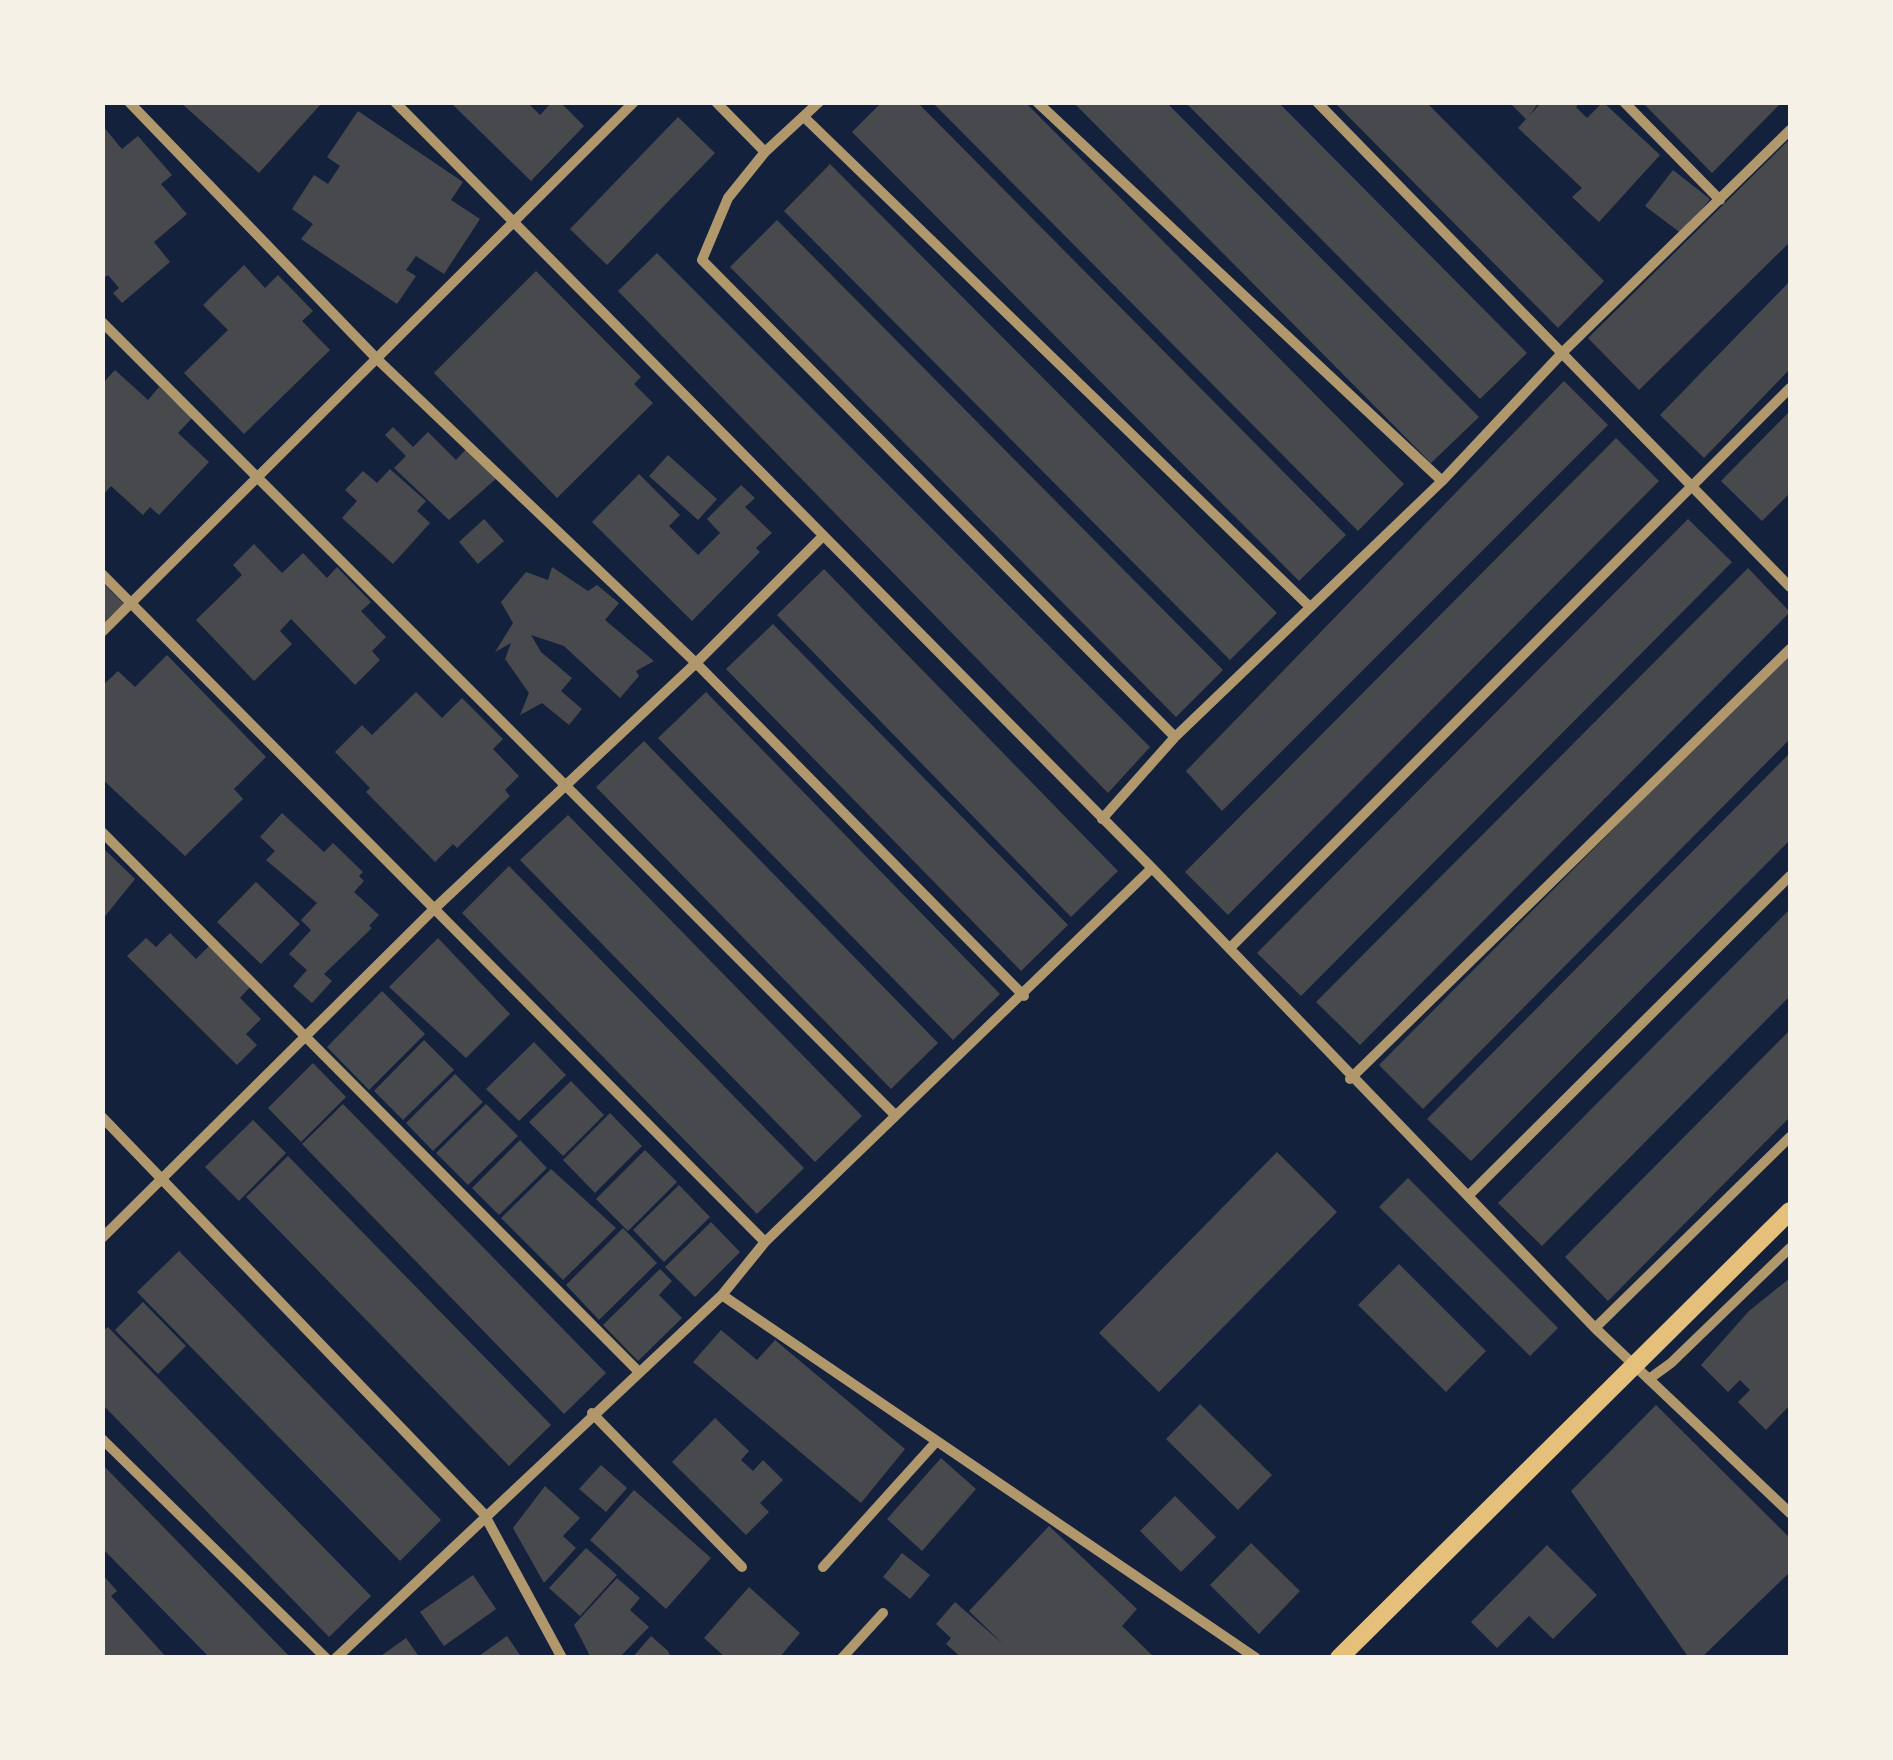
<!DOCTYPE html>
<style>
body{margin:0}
#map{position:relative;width:1893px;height:1760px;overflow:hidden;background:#14213d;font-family:Inter,sans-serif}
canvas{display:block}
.frame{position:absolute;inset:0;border:105px solid #f6f1e7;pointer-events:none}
</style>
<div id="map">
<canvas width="1893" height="1760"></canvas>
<div class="frame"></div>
</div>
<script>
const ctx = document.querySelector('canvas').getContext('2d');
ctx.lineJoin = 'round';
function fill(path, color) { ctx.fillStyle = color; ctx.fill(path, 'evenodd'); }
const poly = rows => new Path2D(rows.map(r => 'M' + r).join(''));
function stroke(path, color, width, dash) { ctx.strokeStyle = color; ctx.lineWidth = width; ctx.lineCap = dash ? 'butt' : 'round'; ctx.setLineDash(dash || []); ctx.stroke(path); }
fill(poly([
 [180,102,318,102,320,105,259,173],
 [450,102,527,102,540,115,552,102,560,102,584,126,531,181],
 [882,102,917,102,1346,535,1299,581,852,132],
 [932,102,1025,102,1404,484,1358,531],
 [1073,102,1166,102,1479,417,1431,463],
 [1185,102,1278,102,1527,353,1480,399],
 [1334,102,1426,102,1604,281,1558,328],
 [1509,102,1539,102,1529,116,1542,102,1580,102,1576,107,1587,118,1603,102,1660,155,1599,222,1572,197,1582,188,1518,128,1526,119],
 [1642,102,1782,102,1712,173],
 [358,111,463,182,451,200,480,219,444,274,416,256,406,270,416,276,397,304,301,239,313,224,292,209,314,175,328,184,340,166,327,157],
 [678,117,715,153,607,265,570,229],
 [102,125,122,149,138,136,172,175,161,184,187,214,154,242,170,262,122,303,113,293,119,288,108,275,102,279],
 [1790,139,1790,242,1639,390,1588,338],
 [830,164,1277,613,1230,660,784,211],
 [1673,170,1710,199,1682,234,1645,206],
 [777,220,1223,670,1176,717,730,267],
 [657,253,1150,747,1108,793,618,291],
 [244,265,265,288,278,275,313,311,302,321,330,350,244,434,184,373,228,330,203,305],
 [536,271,641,377,634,384,653,403,557,498,434,373],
 [1790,281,1790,369,1704,458,1660,415],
 [115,370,148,400,159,387,192,418,178,433,209,462,159,515,150,507,143,515,111,486,102,496,102,384],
 [1564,381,1608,425,1222,811,1186,771],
 [1790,411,1790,493,1762,521,1721,481],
 [393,427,413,447,428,432,456,460,467,448,498,477,449,520,394,468,406,456,385,435],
 [1616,438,1659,481,1228,915,1185,872],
 [668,455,717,499,698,520,649,476],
 [390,469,426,501,417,511,430,523,393,564,342,518,357,501,345,490,363,471,377,483],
 [639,474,680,515,669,526,698,555,720,533,707,519,741,485,755,498,745,507,772,533,756,548,760,552,692,621,592,522],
 [484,519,504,541,478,564,459,542],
 [1688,519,1732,562,1301,996,1257,953],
 [254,544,282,573,303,553,327,578,337,567,371,602,361,611,386,637,372,651,380,660,355,685,291,619,280,631,292,644,254,681,196,620,242,575,233,565],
 [552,567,588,591,597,585,619,603,605,620,654,661,636,671,639,676,620,698,564,646,531,635,541,652,572,678,561,691,582,709,569,725,542,703,520,715,529,693,505,659,511,643,495,652,513,623,501,602,526,572,548,580],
 [1748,568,1790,612,1360,1045,1316,1002],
 [824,569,1118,871,1071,917,777,615],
 [102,582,124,604,102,624],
 [773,624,1068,925,1021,971,726,669],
 [1790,651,1790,739,1423,1109,1379,1065],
 [167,655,266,757,234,789,243,799,185,856,102,779,102,686,118,671,135,687],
 [416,692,442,718,462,698,503,739,493,749,519,776,505,790,510,796,457,848,453,844,435,862,366,792,370,788,335,752,362,725,372,735],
 [706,692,1000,994,953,1040,658,738],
 [644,741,938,1043,891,1089,596,787],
 [1790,753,1790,840,1471,1161,1427,1119],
 [282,813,324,852,333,843,363,872,359,876,364,881,354,892,379,915,369,926,372,928,324,974,332,981,312,1003,293,986,307,970,289,954,311,930,301,920,317,903,266,860,275,851,260,837],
 [568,815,862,1116,815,1162,520,860],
 [102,847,135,879,102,920],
 [509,866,804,1168,757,1214,462,913],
 [256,882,300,924,261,964,217,922],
 [1790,909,1790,996,1542,1246,1498,1203],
 [170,933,196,959,210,945,251,986,240,998,261,1019,246,1034,257,1045,237,1065,127,956,146,938,156,947],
 [438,938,510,1014,466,1058,389,987],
 [382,991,425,1034,369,1090,327,1047],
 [1790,1030,1790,1117,1608,1301,1565,1257],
 [424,1040,454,1070,403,1120,374,1091],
 [534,1042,566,1075,519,1121,486,1089],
 [313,1063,346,1097,301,1142,268,1108],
 [455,1074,483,1102,433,1151,406,1123],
 [571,1081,604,1115,563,1156,529,1122],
 [343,1104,606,1373,564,1414,302,1144],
 [486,1104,518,1136,468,1185,436,1153],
 [610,1113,642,1146,595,1193,563,1160],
 [253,1120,286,1153,239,1201,205,1167],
 [520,1140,547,1168,499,1215,472,1188],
 [645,1150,677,1182,628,1231,596,1199],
 [1277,1152,1337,1212,1159,1392,1099,1333],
 [288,1156,551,1425,509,1466,246,1197],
 [551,1169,616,1228,563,1280,501,1218],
 [1408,1178,1558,1328,1530,1356,1379,1207],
 [679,1185,710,1217,664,1262,633,1230],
 [711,1222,740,1252,695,1297,665,1267],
 [623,1228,657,1263,599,1320,566,1285],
 [179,1251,441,1520,400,1561,137,1292],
 [1399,1264,1486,1351,1446,1392,1358,1305],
 [660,1269,672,1281,659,1295,682,1318,638,1361,603,1325],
 [1790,1278,1790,1405,1766,1430,1738,1402,1750,1390,1740,1380,1728,1392,1701,1365,1749,1311],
 [143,1302,186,1346,158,1374,115,1330],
 [108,1327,371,1596,329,1637,102,1404,102,1332],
 [721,1330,757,1360,775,1340,905,1449,861,1503,693,1362],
 [1200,1404,1272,1475,1238,1510,1166,1439],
 [1656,1405,1790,1538,1790,1572,1701,1658,1689,1658,1571,1491],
 [715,1418,749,1451,741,1460,753,1471,763,1460,783,1480,760,1503,769,1512,746,1535,672,1462],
 [941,1458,976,1489,922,1551,887,1519],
 [102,1464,291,1658,210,1658,102,1548],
 [601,1465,627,1488,606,1512,579,1489],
 [545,1486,580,1518,563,1536,576,1548,544,1583,513,1528],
 [634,1490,711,1558,666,1609,590,1540],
 [1175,1496,1216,1537,1181,1572,1140,1531],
 [1049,1526,1137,1609,1122,1626,1155,1658,962,1658,946,1644,951,1638,936,1624,955,1602,1004,1645,969,1611],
 [1251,1543,1300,1591,1259,1634,1210,1585],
 [1547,1545,1597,1595,1553,1639,1529,1616,1497,1648,1471,1622],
 [586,1548,617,1575,580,1616,549,1588],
 [902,1553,930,1575,910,1599,883,1577],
 [102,1574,117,1591,111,1596,167,1658,102,1658],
 [473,1575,496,1609,444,1646,420,1612],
 [617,1578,640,1598,630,1610,649,1627,619,1658,591,1658,574,1625],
 [749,1587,800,1633,779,1658,726,1658,704,1638],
 [507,1636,522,1658,476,1658],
 [651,1636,668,1651,671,1658,632,1658],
 [406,1638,420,1658,378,1658]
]), '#48494c');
stroke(poly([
 [129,102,377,359,696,663,1024,996],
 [395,102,1152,868,1595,1328,1790,1513],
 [716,102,765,152],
 [819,102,765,152,728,198,702,260,1175,737],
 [1037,102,1442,481],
 [1317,102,1790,587],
 [1624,102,1720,200],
 [804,117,1310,607],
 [102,322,895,1115],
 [102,574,765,1242],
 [102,632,634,102],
 [1102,819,1175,737,1442,481,1564,351,1790,130],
 [102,832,637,1370],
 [1230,948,1790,388],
 [1350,1079,1790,649],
 [102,1117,484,1514,562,1658],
 [1468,1196,1790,876],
 [102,1238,434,909,696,663,822,537],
 [722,1295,1256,1658],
 [1595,1328,1790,1137],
 [1649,1379,1671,1363,1790,1248],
 [592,1413,742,1567],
 [102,1439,326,1658],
 [823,1567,935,1443],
 [336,1658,722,1295,765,1242,1152,868],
 [842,1658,883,1613]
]), '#b1986c', 10);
stroke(poly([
 [1339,1658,1790,1211]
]), '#e5c07b', 18);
</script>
